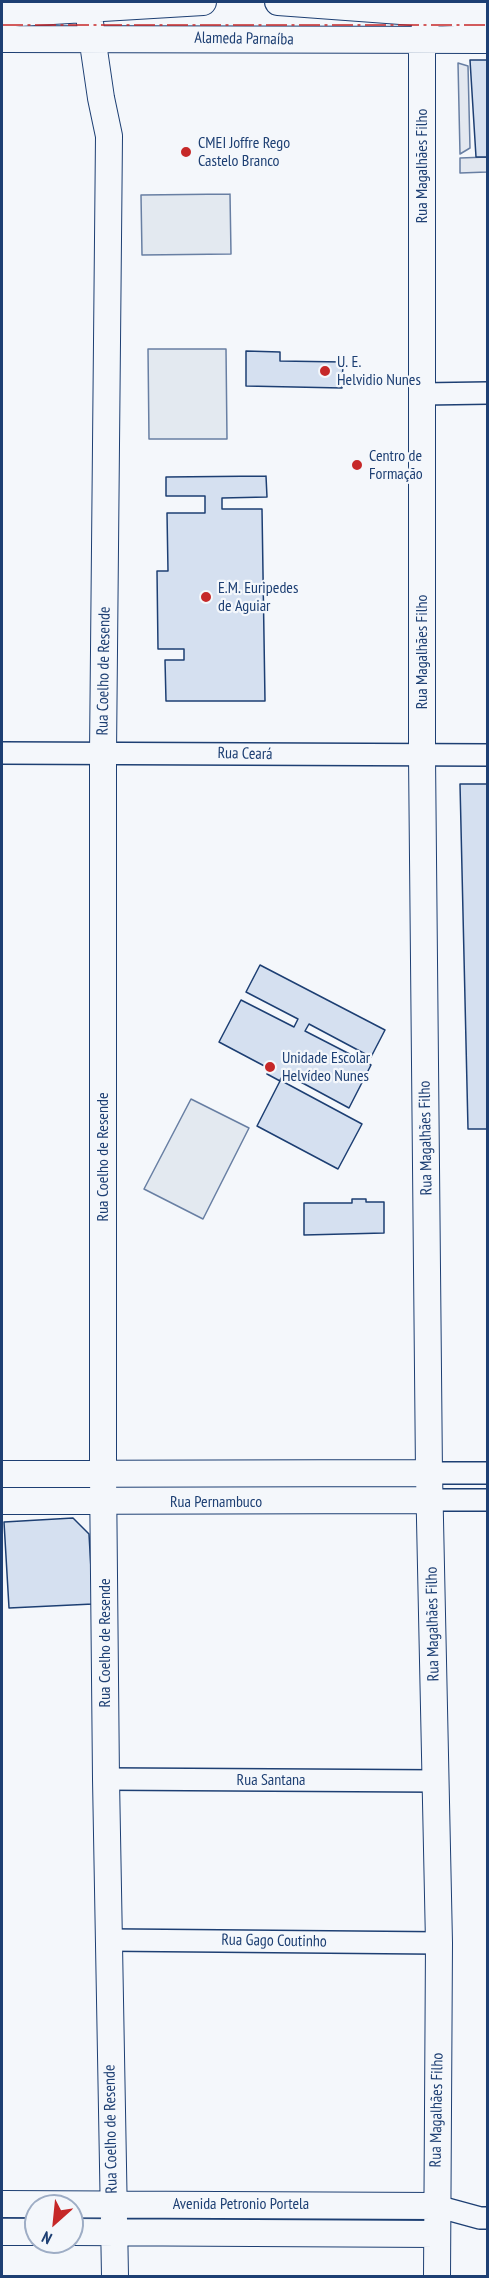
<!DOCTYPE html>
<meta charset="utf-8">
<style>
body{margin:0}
#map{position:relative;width:489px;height:2278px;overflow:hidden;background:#f4f7fb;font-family:"PT Sans Narrow",sans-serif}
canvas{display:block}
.frame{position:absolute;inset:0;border:3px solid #1d3f73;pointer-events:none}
.north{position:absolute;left:24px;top:2194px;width:60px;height:60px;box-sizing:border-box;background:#f4f7fb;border:2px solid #9eadc5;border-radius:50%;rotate:207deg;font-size:16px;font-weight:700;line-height:24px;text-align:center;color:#1d3f73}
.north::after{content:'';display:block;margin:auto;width:21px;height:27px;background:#c62828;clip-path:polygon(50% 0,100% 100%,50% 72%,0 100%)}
</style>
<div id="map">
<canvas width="489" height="2278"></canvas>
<div class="frame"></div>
<div class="north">N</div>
</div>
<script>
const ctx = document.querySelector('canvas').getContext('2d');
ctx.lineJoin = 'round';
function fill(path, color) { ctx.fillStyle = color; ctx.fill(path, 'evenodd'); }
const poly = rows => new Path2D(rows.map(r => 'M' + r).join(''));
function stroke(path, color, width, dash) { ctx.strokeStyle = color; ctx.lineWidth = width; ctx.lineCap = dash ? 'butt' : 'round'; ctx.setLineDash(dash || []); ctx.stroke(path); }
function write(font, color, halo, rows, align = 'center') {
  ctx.font = font + ' "PT Sans Narrow",sans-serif'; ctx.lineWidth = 4.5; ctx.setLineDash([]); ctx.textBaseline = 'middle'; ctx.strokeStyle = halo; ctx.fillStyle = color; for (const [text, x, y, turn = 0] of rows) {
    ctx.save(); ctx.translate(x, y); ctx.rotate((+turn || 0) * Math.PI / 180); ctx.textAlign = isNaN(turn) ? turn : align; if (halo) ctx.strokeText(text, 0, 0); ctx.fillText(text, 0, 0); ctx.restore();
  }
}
const green = poly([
 [230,194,231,254,142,255,141,195,230,194],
 [148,349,226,349,227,439,149,439,148,349],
 [191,1099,249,1128,203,1219,144,1189,191,1099]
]);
fill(green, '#e3e9f0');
stroke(green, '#687fa3', 1.5);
const parking = poly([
 [458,63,468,66,470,148,460,154,458,63],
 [487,157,487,172,460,173,460,158,487,157]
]);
fill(parking, '#e3e8f0');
stroke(parking, '#687fa3', 1.5);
const building = poly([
 [470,60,488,60,488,157,476,157,470,60],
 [246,351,280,352,280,361,343,362,342,388,246,386,246,351],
 [266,476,267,497,222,498,222,509,262,509,265,701,166,701,165,660,184,660,184,649,158,649,157,571,168,571,167,513,205,513,205,496,166,496,166,477,266,476],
 [460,784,488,784,488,1129,468,1129,460,784],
 [260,965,385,1030,371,1057,309,1024,305,1031,371,1065,349,1108,284,1073,280,1080,362,1124,338,1169,257,1126,280,1081,267,1074,270,1069,219,1042,241,1000,294,1027,298,1019,246,992,260,965],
 [352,1199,366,1199,366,1202,384,1202,384,1233,304,1235,304,1203,352,1203,352,1199],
 [73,1518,89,1534,93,1604,9,1608,4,1522,73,1518]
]);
fill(building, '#d5e0f0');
stroke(building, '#1d3f73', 1.5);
const minor = poly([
 [422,394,488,393],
 [2,753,488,755],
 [429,1473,488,1473],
 [431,1500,488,1500],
 [106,1779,437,1781],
 [109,1940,439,1943],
 [436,2206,480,2218,488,2218]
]);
const major = poly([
 [87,2,101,98,109,136,103,753,103,1474,106,1779,115,2276],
 [278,2,428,13,488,15],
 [433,2,428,13,422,41,422,756,429,1473,439,1943,437,2276],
 [2,14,203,2],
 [2,39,488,40],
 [2,1474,429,1473],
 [2,1501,431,1500],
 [2,2204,436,2206],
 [2,2232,36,2232],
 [72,2232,436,2234]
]);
stroke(minor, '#1d3f73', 24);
stroke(major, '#1d3f73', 28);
stroke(minor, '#f4f7fb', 21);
stroke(major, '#f4f7fb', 26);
stroke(poly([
 [2,25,488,25]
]), '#c62828', 1.5, [21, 4.5, 3, 4.5]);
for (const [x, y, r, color] of [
 [186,152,6,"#c62828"],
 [325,371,6,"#c62828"],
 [357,465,6,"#c62828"],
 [206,597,6,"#c62828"],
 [270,1067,6,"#c62828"]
]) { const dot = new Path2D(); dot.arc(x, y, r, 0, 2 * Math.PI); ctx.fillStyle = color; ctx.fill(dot); stroke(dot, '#f4f7fb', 2); }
write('16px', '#1d3f73', '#f4f7fb', [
 ["Alameda Parnaíba",244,39,1],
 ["Rua Magalhães Filho",422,166,-90],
 ["Rua Magalhães Filho",422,652,-90],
 ["Rua Coelho de Resende",104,671,-89],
 ["Rua Ceará",245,754,1],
 ["Rua Magalhães Filho",426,1138,-91],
 ["Rua Coelho de Resende",103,1157,-90],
 ["Rua Pernambuco",216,1502],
 ["Rua Magalhães Filho",433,1624,-91],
 ["Rua Coelho de Resende",105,1643,-90],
 ["Rua Santana",271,1780],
 ["Rua Gago Coutinho",274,1941,1],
 ["Rua Magalhães Filho",437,2110,-89],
 ["Rua Coelho de Resende",111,2129,-91],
 ["Avenida Petronio Portela",241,2204]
]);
write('16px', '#1d3f73', '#f4f7fb', [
 ["CMEI Joffre Rego",198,143],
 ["Castelo Branco",198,161],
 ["U. E.",337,362],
 ["Helvidio Nunes",337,380],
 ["Centro de",369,456],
 ["Formação",369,474],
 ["E.M. Euripedes",218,588],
 ["de Aguiar",218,606],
 ["Unidade Escolar",282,1058],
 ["Helvídeo Nunes",282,1076]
], 'left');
</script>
